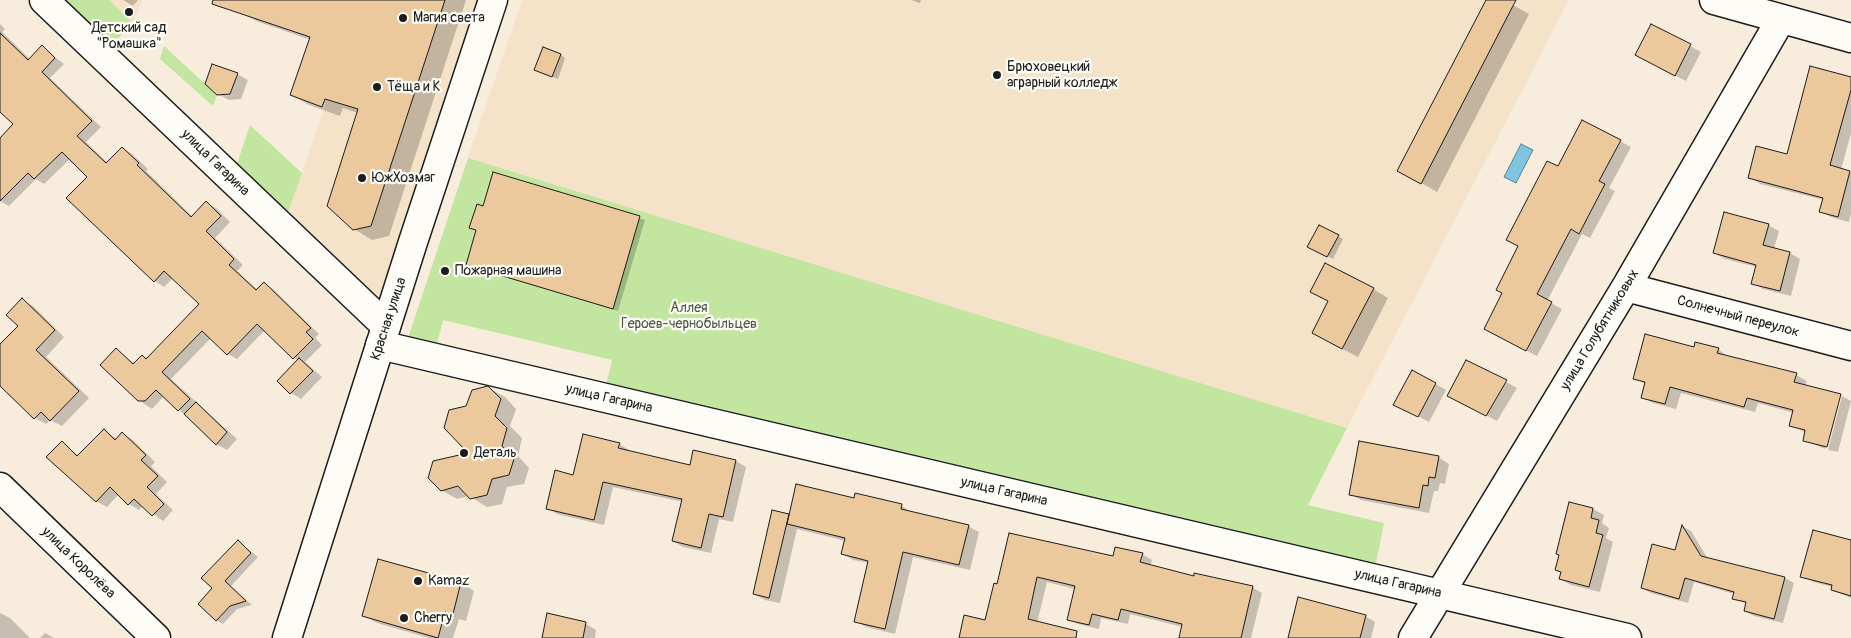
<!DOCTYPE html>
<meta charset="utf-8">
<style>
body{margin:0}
canvas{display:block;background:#f8eddc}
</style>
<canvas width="1851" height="638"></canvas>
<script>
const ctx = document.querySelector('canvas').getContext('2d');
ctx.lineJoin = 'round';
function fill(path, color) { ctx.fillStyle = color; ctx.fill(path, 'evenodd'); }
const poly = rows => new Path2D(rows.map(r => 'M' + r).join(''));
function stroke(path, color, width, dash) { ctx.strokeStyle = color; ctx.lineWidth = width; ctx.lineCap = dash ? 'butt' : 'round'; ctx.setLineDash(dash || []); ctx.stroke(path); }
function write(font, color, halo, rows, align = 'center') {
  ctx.font = font + ' Pangolin,sans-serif'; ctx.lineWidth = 4.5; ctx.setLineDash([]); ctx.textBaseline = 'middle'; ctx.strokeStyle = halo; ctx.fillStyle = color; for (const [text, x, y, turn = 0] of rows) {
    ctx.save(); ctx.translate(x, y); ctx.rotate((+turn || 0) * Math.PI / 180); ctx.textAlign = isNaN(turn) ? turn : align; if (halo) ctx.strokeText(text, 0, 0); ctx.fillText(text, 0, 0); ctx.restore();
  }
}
fill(poly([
 [109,0,142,0,133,23],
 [362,0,486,0,387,308,287,215],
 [522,0,1569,0,1347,428,468,158]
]), '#f4e2c9');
fill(poly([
 [60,0,109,0,133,23,109,48],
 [164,46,217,95,213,106,160,59],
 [250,125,302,173,287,215,236,167],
 [468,158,1347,428,1308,505,1384,523,1375,568,606,385,612,360,443,320,437,344,408,338]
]), '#c2e6a0');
const water = poly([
 [1521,144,1533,150,1516,183,1504,177,1521,144]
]);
fill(water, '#7fc5e0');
stroke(water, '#578192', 1);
fill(poly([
 [123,0,138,0,133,6],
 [243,0,466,0,389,236,372,240,354,229,358,113,343,108,340,116,309,105,292,95,311,40,256,21,239,11],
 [911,0,921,0,920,3],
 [1487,0,1504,0,1529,14,1437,192,1413,178],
 [0,24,5,29,2,32,30,59,42,47,64,64,50,78,101,127,86,142,108,163,122,148,132,154,148,169,146,171,193,217,206,203,216,208,230,222,215,238,243,265,237,271,258,290,264,284,273,289,319,334,315,338,322,345,305,362,322,377,301,399,291,393,298,361,265,330,237,359,228,354,211,338,171,379,237,439,227,450,216,444,164,396,152,409,143,403,102,365,116,349,135,364,143,356,148,359,201,304,173,278,164,287,155,281,88,177,70,159,44,184,36,179,9,206,0,201,0,139,15,124,0,110],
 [1652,25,1701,52,1686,81,1647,61],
 [561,55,565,58,558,79,541,73],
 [237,74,248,80,241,99,229,100,218,94],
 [1851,78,1851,133,1841,170,1851,173,1851,213,1849,222,1831,217,1821,211,1824,200,1760,184,1749,177,1788,156],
 [1620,141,1631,147,1609,188,1615,191,1590,238,1582,234,1547,301,1562,309,1537,356,1496,335,1504,293,1558,168],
 [494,173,645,220,618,311,467,264,477,231,471,228,484,207],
 [1768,225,1779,231,1774,249,1790,253,1800,259,1791,296,1763,289,1753,283,1757,267,1725,259,1714,253],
 [1319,226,1343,239,1333,259,1309,247],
 [1373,289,1388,298,1358,357,1329,342],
 [22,300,33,306,64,337,46,357,89,398,62,426,50,420,46,424,35,418,0,384,0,346,20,326],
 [1695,348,1718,349,1728,357,1796,375,1807,381,1805,386,1840,395,1851,401,1838,452,1828,450,1842,396,1839,396,1825,449,1804,440,1806,433,1791,425,1794,413,1758,403,1755,412,1681,393,1676,409,1653,403,1642,397,1645,384,1635,378],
 [1506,382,1517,388,1497,421,1459,401],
 [1436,384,1446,390,1429,422,1406,410],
 [489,388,505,397,516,409,510,426,522,438,518,456,529,468,524,484,507,487,502,504,487,507,469,496,457,499,441,490,471,454,467,407],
 [104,430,117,439,123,434,133,440,155,462,151,466,167,482,156,494,173,510,163,521,143,506,139,510,129,504,119,494,107,507,96,501,62,443,79,456],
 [619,444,629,450,629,452,691,466,694,451,736,461,746,467,733,522,719,519,711,553,683,547,673,541,683,502,613,487,604,525,557,514,547,508,574,476],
 [1438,457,1449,464,1445,484,1440,483,1438,491,1434,491,1429,513,1361,500,1350,494],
 [855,499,901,505,912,513,968,526,979,532,970,570,913,557,895,634,866,627,855,621,868,563,853,560,843,554,846,541,797,529,780,603,765,600,754,594,788,515],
 [1570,503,1593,509,1604,515,1602,523,1609,528,1606,538,1613,542,1600,592,1571,585,1560,579,1562,573,1556,570],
 [1682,526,1691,531,1708,559,1785,578,1794,583,1783,623,1754,616,1745,611,1747,604,1733,598,1734,594,1694,582,1688,603,1651,593,1642,588,1676,551],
 [1851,541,1851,598,1832,590,1833,587,1813,582,1802,576],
 [239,542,258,557,231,586,252,605,237,609,223,624,216,620,214,588],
 [1142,554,1152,560,1150,566,1195,577,1252,587,1262,593,1251,638,1180,638,1183,627,1130,614,1128,624,1101,618,1099,629,1078,624,1068,619,1075,589,1047,582,1037,623,1068,630,1077,636,1076,638,962,638,986,621,995,585,1114,558],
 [379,560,461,583,474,591,466,621,459,619,453,638,429,638,377,623,364,616],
 [0,613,10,618,30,638,0,638],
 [548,615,586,624,596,630,595,638,543,638],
 [1365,616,1375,622,1371,638,1315,638],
 [45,633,54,638,40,638]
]), '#0003');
const building = poly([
 [213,0,445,0,371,226,353,230,327,206,358,109,325,99,322,107,290,95,310,37,212,4,213,0],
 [1486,0,1516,0,1421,184,1397,171,1486,0],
 [1651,24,1691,44,1675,76,1635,55,1651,24],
 [0,33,28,60,42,45,55,58,42,72,92,121,77,136,106,163,122,147,139,163,137,165,191,217,206,201,221,216,206,231,234,259,229,265,256,290,264,282,311,328,306,332,313,339,293,359,257,324,227,355,202,331,162,372,190,399,178,411,156,390,145,401,138,401,100,365,116,348,133,364,142,355,146,359,199,304,164,271,154,282,66,198,87,177,62,152,34,179,28,173,0,201,0,138,13,124,0,112,0,33],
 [543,47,561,54,552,77,534,70,543,47],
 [212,64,238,73,230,94,217,95,205,84,212,64],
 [1810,66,1851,77,1851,90,1830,165,1850,171,1838,217,1819,212,1823,198,1748,178,1756,146,1787,154,1810,66],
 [1582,120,1621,140,1599,181,1605,184,1579,234,1571,229,1537,294,1552,302,1526,351,1484,329,1502,293,1496,290,1518,246,1506,240,1547,161,1558,166,1582,120],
 [493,172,640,216,613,309,466,265,476,230,469,228,477,204,483,206,493,172],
 [1724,212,1769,224,1763,245,1790,252,1780,291,1751,284,1756,265,1713,253,1724,212],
 [1319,225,1339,235,1327,257,1307,247,1319,225],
 [1325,263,1374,288,1342,349,1312,333,1328,301,1310,292,1325,263],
 [22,298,55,330,36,350,79,391,50,421,41,412,34,419,0,386,0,344,18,326,6,315,22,298],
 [1645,334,1694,347,1695,342,1719,348,1717,353,1797,373,1794,382,1841,394,1827,447,1803,441,1805,430,1789,426,1793,410,1747,398,1744,407,1670,387,1665,404,1641,398,1645,382,1633,379,1645,334],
 [299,358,313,371,290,394,277,381,299,358],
 [1466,360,1507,380,1486,416,1447,396,1466,360],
 [1412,370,1436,383,1418,417,1393,405,1412,370],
 [488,386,501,399,495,416,507,428,502,446,514,459,509,475,492,479,487,495,470,499,458,486,441,491,428,478,433,461,468,453,444,428,449,410,466,406,472,390,488,386],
 [196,402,227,432,216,445,184,414,196,402],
 [104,429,115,440,122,432,146,455,141,460,158,476,147,487,164,504,152,516,134,499,128,505,110,487,96,502,46,457,62,441,77,456,104,429],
 [583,434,620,443,618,448,690,465,693,450,736,460,723,517,709,514,701,548,672,541,682,499,603,482,594,520,546,509,555,470,573,475,583,434],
 [1359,441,1439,456,1435,478,1429,477,1428,486,1423,485,1419,508,1349,495,1359,441],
 [796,484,854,498,855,493,902,504,901,509,969,525,959,565,903,552,885,629,854,622,868,561,841,554,845,538,787,524,796,484],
 [1569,502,1593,508,1591,518,1599,520,1596,533,1603,535,1589,587,1559,579,1561,572,1555,570,1559,555,1556,554,1569,502],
 [772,510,789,514,769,598,753,594,772,510],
 [1682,525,1701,556,1785,577,1774,619,1744,611,1746,602,1732,599,1734,592,1685,578,1679,599,1641,588,1652,544,1675,550,1682,525],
 [1813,530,1851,540,1851,596,1831,590,1832,585,1800,577,1813,530],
 [1009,533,1113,556,1115,547,1143,553,1140,562,1194,576,1194,573,1253,586,1241,638,1179,638,1182,624,1121,609,1118,620,1092,614,1089,625,1067,620,1075,586,1037,577,1028,619,1077,631,1076,638,959,638,964,615,985,620,994,583,997,584,1009,533],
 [238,540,251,553,225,581,246,601,230,606,216,621,198,604,212,588,201,578,238,540],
 [378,559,461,582,453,614,445,612,438,638,362,616,378,559],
 [1298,597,1366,615,1360,638,1288,638,1298,597],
 [547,613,586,622,583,638,542,638,547,613]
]);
fill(building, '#ecc99d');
stroke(building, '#1c1c1c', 1);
const street = poly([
 [44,0,386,326],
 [1714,0,1851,38],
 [1626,287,1851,346],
 [380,345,1627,638],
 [0,487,156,638],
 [1413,638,1626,287,1781,19]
]);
const secondary = poly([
 [287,638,413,242,493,0]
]);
stroke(street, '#1c1c1c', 31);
stroke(secondary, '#1c1c1c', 31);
stroke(street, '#fdfcf7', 28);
stroke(secondary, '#fdfcf7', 28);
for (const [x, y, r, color] of [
 [129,12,5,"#1c1c1c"],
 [403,18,5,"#1c1c1c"],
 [997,75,5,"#1c1c1c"],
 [377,87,5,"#1c1c1c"],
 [362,178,5,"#1c1c1c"],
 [445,271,5,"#1c1c1c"],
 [464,453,5,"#1c1c1c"],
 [418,581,5,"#1c1c1c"],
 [404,618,5,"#1c1c1c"]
]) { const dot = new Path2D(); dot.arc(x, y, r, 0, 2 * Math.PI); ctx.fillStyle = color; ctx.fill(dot); stroke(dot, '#fdfcf7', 2); }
write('14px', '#1c1c1c', '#fdfcf7', [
 ["Магия света",413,18],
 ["Детский сад",129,28,"center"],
 ["\"Ромашка\"",129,44,"center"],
 ["Брюховецкий",1007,67],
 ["аграрный колледж",1007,83],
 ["Тёща и К",387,87],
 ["ЮжХозмаг",372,178],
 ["Пожарная машина",455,271],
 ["Деталь",474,453],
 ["Kamaz",428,581],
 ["Cherry",414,618]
], 'left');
write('14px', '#1c1c1c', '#fdfcf7', [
 ["улица Гагарина",215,163,44],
 ["Солнечный переулок",1738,317,15],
 ["Красная улица",389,319,-72],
 ["улица Голубятниковых",1600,330,-59],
 ["улица Гагарина",609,399,13],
 ["улица Гагарина",1004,492,13],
 ["улица Королёва",78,563,44],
 ["улица Гагарина",1398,584,13]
]);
write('14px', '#4e5944', '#fdfcf7', [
 ["Аллея",689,308],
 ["Героев-чернобыльцев",689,324]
]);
</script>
